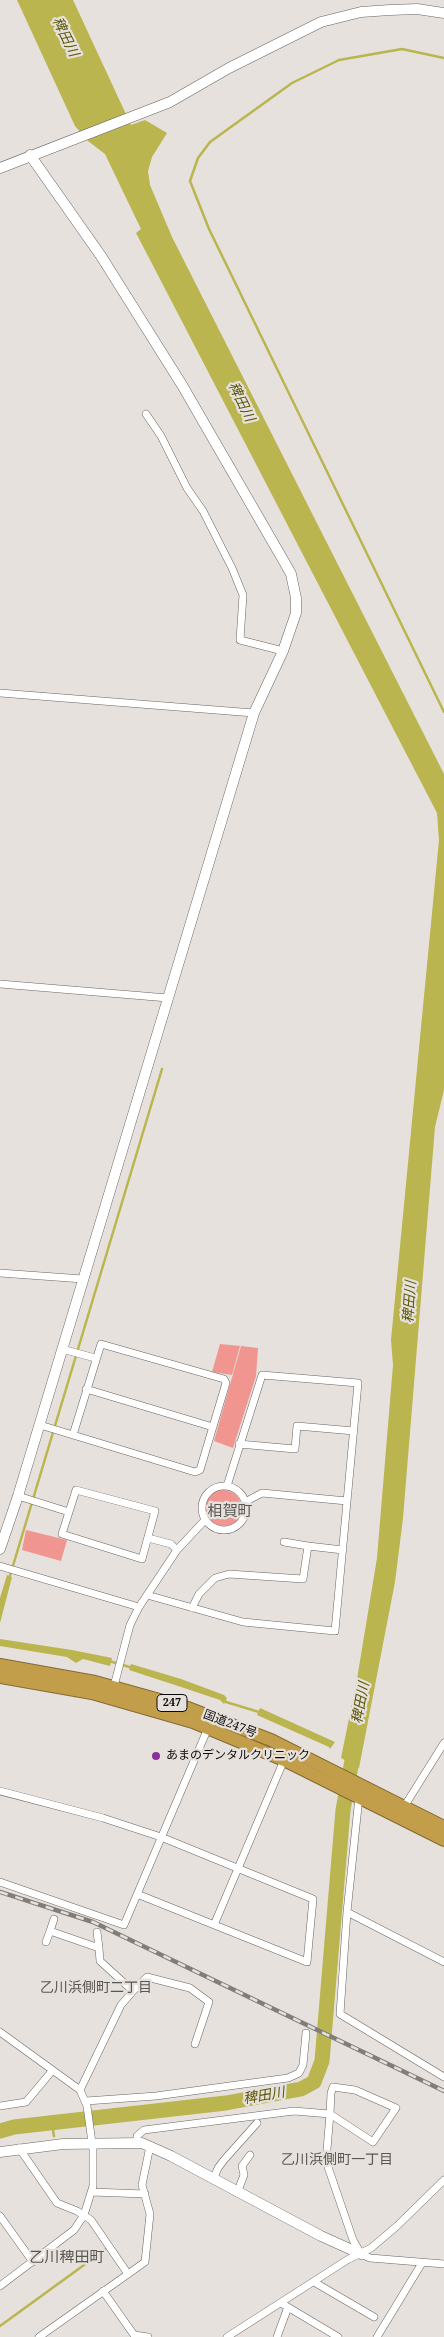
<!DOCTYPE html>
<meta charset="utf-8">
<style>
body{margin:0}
canvas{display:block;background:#e6e1dc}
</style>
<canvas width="444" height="2337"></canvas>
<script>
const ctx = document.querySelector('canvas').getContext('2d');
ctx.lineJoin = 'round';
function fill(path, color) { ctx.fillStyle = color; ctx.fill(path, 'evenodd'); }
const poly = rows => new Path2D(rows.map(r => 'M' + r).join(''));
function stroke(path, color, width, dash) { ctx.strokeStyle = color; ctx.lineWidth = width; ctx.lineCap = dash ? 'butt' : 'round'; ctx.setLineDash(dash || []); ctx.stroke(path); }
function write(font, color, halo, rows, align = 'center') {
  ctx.font = font + ' "Noto Serif","Noto Sans JP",serif'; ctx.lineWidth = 4.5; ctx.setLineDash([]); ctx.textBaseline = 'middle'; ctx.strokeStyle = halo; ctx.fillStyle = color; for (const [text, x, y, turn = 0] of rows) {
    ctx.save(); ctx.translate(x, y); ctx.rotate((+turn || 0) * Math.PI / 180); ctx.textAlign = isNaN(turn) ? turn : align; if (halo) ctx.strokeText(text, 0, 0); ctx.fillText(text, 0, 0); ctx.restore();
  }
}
fill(poly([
 [220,1344,240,1346,232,1375,212,1372],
 [241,1346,258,1348,256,1376,233,1448,214,1441],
 '204 1509a19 19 0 1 1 38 0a19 19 0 1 1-38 0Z',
 [26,1530,67,1540,61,1561,22,1550]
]), '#f09590');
fill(poly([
 [17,0,73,0,131,125,145,120,167,133,152,157,148,171,150,185,172,237,444,774,444,1090,435,1127,403,1518,395,1582,359,1768,341,1758,357,1679,377,1558,393,1365,391,1340,439,840,437,813,148,256,136,233,141,229,105,154,88,141,75,126],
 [7,1575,12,1577,0,1623,0,1598],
 [0,1639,72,1650,112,1658,110,1666,83,1659,76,1663,67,1657,0,1646],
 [131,1664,181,1679,224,1695,227,1698,224,1704,220,1700,178,1686,129,1670],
 [260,1708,335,1742,330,1749,329,1747,257,1715]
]), '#bab54e');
stroke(poly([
 [444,58,402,49,339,60,292,83,210,142,198,158,190,181,209,229,444,712],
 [9,1579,162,1069],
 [109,1661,133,1668],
 [223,1699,226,1702,259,1712],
 [52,2124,54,2136],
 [0,2326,106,2249]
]), '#bab54e', 2.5);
stroke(poly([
 [0,2131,14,2127,226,2103,301,2089,314,2082,322,2061,343,1810,355,1744]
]), '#bab54e', 15);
const street = poly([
 [146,414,161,436,187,488,203,511,232,568,243,595,240,640,283,651],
 [0,693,254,713],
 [0,984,168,998],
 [0,1273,83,1279],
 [62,1349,95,1358],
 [86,1389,213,1427],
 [40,1425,195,1472,200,1470,226,1383,224,1379,101,1344,73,1435],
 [239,1444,295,1449,297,1426,354,1431],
 '202 1508a22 22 0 1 1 44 0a22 22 0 1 1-44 0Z',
 [76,1490,155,1511,142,1559,62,1534,76,1490],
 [18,1496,69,1512],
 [245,1502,262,1493,347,1501],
 [148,1538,171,1544,177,1550],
 [284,1542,308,1546],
 [0,1566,139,1607],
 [147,1595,243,1622,335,1631,358,1383,262,1375,227,1486],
 [192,1608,199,1594,215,1578,229,1574,303,1579,308,1546,343,1550],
 [114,1686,130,1625,139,1607,177,1550,205,1520],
 [0,1791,103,1818,161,1837,313,1899,307,1962,137,1894],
 [359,1797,347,1912,444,1962],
 [402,1810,444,1743],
 [0,1882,124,1925,208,1728],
 [347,1912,340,2014,444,2077],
 [214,1925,284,1760],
 [50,1931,54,1919],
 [97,1932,99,1948],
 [46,1942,50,1931,99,1948,100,1961,133,1991,121,2005,80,2090],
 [133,1991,147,1977,190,1988,209,2002,195,2044],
 [0,2032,80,2090,87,2106,93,2150,93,2186,84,2215,74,2230,0,2286],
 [86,2101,156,2096,288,2078,299,2073,303,2065,306,2033],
 [0,2106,26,2102,52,2071],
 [137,2143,137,2136,144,2130,294,2111,330,2114,373,2142,396,2108,355,2090,333,2087,331,2093,330,2114,326,2161,353,2240,361,2254,370,2258,444,2264],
 [19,2148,57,2203,77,2211,91,2220,128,2274],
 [213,2180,218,2168,224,2160,257,2123],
 [92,2192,145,2194],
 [237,2193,244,2175,242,2166,250,2155],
 [0,2216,33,2262],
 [314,2282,374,2317],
 [103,2291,134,2335,148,2337],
 [281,2303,338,2337],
 [39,2337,145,2262,150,2214,142,2185,150,2146],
 [227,2337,347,2260,371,2248,397,2226,444,2180],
 [277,2337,288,2307],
 [377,2337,422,2263]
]);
const secondary = poly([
 [0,168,170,102,229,68,321,22,361,12,390,10,417,9,444,13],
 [0,1549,18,1496,254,713,283,651,296,613,296,598,291,574,286,565,182,385,101,256,30,155],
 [0,2152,63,2144,142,2143,171,2156,321,2236,361,2254]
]);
const highway = poly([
 [0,1665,95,1682,188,1708,271,1740,444,1827],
 [0,1677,92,1693,193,1722,284,1760,444,1840]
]);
stroke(street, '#6a6561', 8);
stroke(secondary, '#6a6561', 11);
stroke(highway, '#836b34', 14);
stroke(street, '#fff', 7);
stroke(secondary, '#fff', 10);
stroke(highway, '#c39e4a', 12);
const rail = poly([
 [0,1892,93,1922,444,2091]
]);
stroke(rail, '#817d7a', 4.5);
stroke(rail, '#e6e1dc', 2.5, [8]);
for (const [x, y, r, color] of [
 [156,1756,5,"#8a309c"]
]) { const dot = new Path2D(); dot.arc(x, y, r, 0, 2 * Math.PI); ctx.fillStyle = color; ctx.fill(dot); stroke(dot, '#e6e1dc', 2); }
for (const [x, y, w] of [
 [172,1703,30]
]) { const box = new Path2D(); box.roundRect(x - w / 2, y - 8.5, w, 17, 4); ctx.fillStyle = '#e6e1dc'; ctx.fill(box); stroke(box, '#0d0b0a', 1); }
write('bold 11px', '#0d0b0a', null, [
 ["247",172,1703]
]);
write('12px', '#0d0b0a', '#e6e1dc', [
 ["国道247号",230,1724,21]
]);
write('12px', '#0d0b0a', '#e6e1dc', [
 ["あまのデンタルクリニック",166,1756]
], 'left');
write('italic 14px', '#5b5706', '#e6e1dc', [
 ["稗田川",65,37,64],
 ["稗田川",241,402,64],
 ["稗田川",410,1302,-86],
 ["稗田川",361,1703,-80],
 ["稗田川",264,2096,-10]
]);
write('14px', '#5a5652', '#e6e1dc', [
 ["乙川浜側町二丁目",96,1988],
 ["乙川浜側町一丁目",337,2160]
]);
write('15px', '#5a5652', '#e6e1dc', [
 ["相賀町",230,1512],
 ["乙川稗田町",67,2258]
]);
</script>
